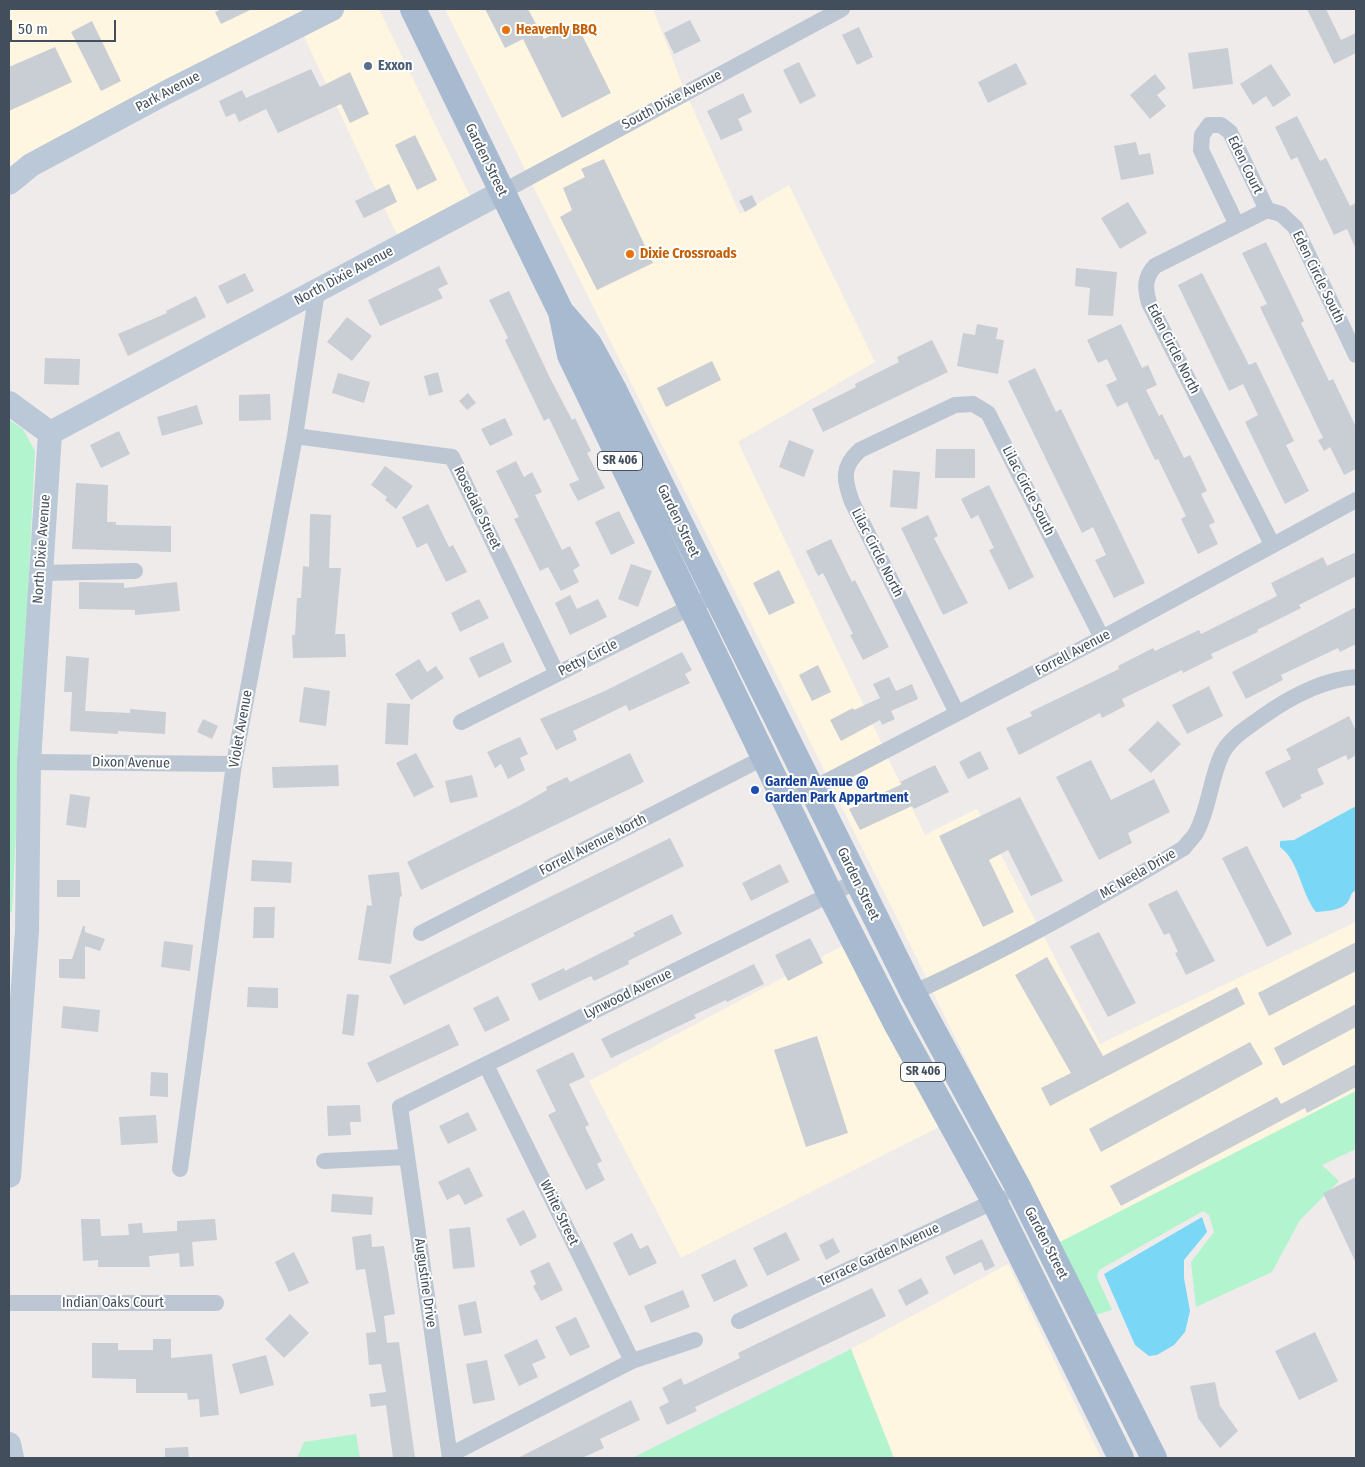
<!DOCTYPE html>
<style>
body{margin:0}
#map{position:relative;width:1365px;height:1467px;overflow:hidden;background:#efebeb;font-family:"Fira Sans Condensed",sans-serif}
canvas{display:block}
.frame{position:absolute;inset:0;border:10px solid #424e5b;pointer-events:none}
.scale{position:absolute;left:10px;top:20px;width:106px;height:22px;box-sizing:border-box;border:2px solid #424e5b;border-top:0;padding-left:6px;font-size:15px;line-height:18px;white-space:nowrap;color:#424e5b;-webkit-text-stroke:4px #fff;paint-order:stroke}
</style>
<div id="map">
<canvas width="1365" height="1467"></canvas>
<div class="frame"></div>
<div class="scale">50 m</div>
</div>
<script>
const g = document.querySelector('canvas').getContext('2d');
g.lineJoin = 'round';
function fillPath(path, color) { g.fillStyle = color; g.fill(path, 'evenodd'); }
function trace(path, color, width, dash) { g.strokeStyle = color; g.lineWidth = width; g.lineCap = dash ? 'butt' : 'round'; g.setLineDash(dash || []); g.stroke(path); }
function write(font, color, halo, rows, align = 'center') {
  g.font = font + ' "Fira Sans Condensed",sans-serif'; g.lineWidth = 4; g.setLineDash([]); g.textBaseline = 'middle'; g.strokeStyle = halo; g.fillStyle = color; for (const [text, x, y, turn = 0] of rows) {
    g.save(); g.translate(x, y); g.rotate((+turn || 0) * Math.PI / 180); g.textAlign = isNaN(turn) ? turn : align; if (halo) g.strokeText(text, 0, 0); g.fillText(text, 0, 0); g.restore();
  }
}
const commercial = new Path2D(`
 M9,9H315L9,174Z
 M348,9H379L472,200L399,239L302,32Z
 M445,9H653L683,86L526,171Z
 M689,100L740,214L789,185L875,362L738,442L882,744L826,774L532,184Z
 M888,758L925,835L977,809L1037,924L927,979L832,787Z
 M1356,922V1091L1056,1244L933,992L1044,937L1100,1044Z
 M846,944L941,1126L681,1258L589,1081Z
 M1008,1264L1101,1458H894L851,1349Z`);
const green = new Path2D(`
 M9,420L23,429L35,451L12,912L9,913Z
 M1356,1091V1149L1322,1165L1339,1181L1300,1220L1272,1272L1196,1307L1191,1262L1214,1232L1209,1215L1203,1211L1099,1270L1097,1277L1112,1310L1092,1316L1056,1244Z
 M851,1349L894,1458H632Z
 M356,1434L360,1458H297L304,1442Z`);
const water = new Path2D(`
 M1356,806V890C1350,893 1351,898 1347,903C1340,911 1326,911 1316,912C1300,892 1300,862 1280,847V841L1294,840Z
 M1202,1217L1207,1232L1184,1260V1278L1190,1311L1185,1332L1174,1345L1157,1355L1149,1356L1135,1345L1104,1274Z`);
const building = new Path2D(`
 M222,9H252L221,24L215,12Z
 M485,9H528L544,39L576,23L611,93L562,118L523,39L505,48Z
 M1307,9H1326L1341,40L1356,33V53L1334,64Z
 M690,20L701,41L674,54L664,33Z
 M92,21L121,81L101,91L71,32Z
 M859,27L873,57L857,65L842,35Z
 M55,47L72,82L9,111V67Z
 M1228,48L1233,84L1193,89L1188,53Z
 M799,62L816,96L800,104L783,70Z
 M1016,63L1027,84L988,103L978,82Z
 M1271,64L1291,95L1273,107L1266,96L1253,105L1240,84Z
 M311,69L320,87L350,72L369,114L350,123L341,104L278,133L266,109L239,122L235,113L226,117L219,101L242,90L246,98Z
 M1155,74L1166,88L1157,95L1166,106L1150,119L1130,95Z
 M743,93L752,112L738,119L743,130L721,140L707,111Z
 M1297,116L1320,161L1326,158L1350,206L1356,203V249L1347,229L1334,235L1297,157L1291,160L1275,127Z
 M415,135L437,180L417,190L395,145Z
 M1136,142L1139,155L1150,153L1154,174L1121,180L1114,146Z
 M604,159L653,263L597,290L560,217L572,210L563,188L585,177L581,169Z
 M389,184L397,202L364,218L355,201Z
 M752,195L757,205L745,212L739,201Z
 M1128,202L1147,233L1120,249L1101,218Z
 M1266,242L1304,321L1301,323L1329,381L1333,379L1356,427V469L1344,475L1330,447L1324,451L1318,440L1323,438L1260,307L1267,304L1242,253Z
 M439,266L448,284L438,289L443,298L380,326L368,300Z
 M1076,268L1117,272L1113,316L1088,315L1090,288L1075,286Z
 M245,273L254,291L227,304L218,286Z
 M1202,273L1249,365L1256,362L1294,441L1286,445L1309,491L1285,504L1245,422L1258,415L1243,384L1229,391L1178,285Z
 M509,291L549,376L572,420L575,418L591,451L587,453L605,488L578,501L569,484L579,480L549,418L544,421L505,340L508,338L489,300Z
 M196,296L206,317L128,356L118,334L167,313L166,311Z
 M347,317L372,336L352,361L327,342Z
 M977,324L998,328L996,339L1004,340L998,374L957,366L963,333L975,335Z
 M1121,324L1142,368L1148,365L1157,385L1146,390L1159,416L1162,414L1184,458L1190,455L1207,491L1201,494L1215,522L1209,525L1218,544L1198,554L1181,519L1186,516L1158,459L1155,460L1127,402L1117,407L1106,385L1117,380L1107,359L1098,363L1087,340Z
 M932,340L948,372L823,432L812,409L856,387L855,384L899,362L897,357Z
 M45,358L80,359L79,385L44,384Z
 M712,361L721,380L666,407L657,388Z
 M1035,368L1056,412L1061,409L1145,583L1114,598L1095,560L1106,555L1093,527L1082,533L1008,381Z
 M438,372L443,392L429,396L424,376Z
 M338,373L370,382L364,403L332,393Z
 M468,393L476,403L467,410L459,401Z
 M270,394L271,420L239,421V395Z
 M197,405L203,424L162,436L157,417Z
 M505,418L513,435L490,446L481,429Z
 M119,431L130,454L101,468L90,445Z
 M789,440L814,450L804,477L779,467Z
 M936,449H975V478H935Z
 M516,461L524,477L532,472L542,492L535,495L562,550L570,546L580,566L573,570L579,582L561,591L548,567L540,571L514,519L519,517L496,471Z
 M385,466L413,486L396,509L385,500L387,497L371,485Z
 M893,470L920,472L917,509L890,507Z
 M76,483L108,485L107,522H116V525L171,526V552L72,549Z
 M989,485L1034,577L1009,590L989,550L994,548L978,515L971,519L961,499Z
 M428,504L449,547L453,545L467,572L446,582L427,543L417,548L402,517Z
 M619,511L635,543L611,555L595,522Z
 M310,514L331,515L329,568H341L335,634H345L346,657L293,658L292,635H295L297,598H301L303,566L309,567Z
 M928,515L938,536L934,538L968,603L943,615L901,528Z
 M831,539L852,582L855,580L889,647L863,660L850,635L853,634L823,573L818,576L806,551Z
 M1356,552V576L1299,605L1301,608L1257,630L1258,632L1211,654L1213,658L1183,673L1182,670L1122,699L1125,706L1102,718L1100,713L1019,755L1006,728L1032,716L1030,712L1119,669L1118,666L1153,648L1155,651L1199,630L1201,634L1277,596L1271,583L1323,557L1327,566Z
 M631,564L652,571L638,607L618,599Z
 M779,570L795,603L769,615L753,583Z
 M79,582L124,583V588L177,582L180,611L135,615V610L79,609Z
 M570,595L577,609L598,599L607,617L570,635L555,603Z
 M479,599L489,618L460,632L451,613Z
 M1356,607V644L1340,652L1338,648L1281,675L1283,680L1246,699L1232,672Z
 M503,642L512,662L479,678L469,658Z
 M682,652L692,670L685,674L690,683L629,711L626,705L573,731L577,740L556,750L540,719L605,691Z
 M66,656L89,658L85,711L130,713V709L166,712L165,734L118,731V734L70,731L72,692H64Z
 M419,659L427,672L436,666L444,678L411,700L395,674Z
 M818,665L831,692L812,701L799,675Z
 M889,677L896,691L912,684L918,699L891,711L895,719L882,725L880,720L841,741L830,720L853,708L854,710L880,698L873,684Z
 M1209,686L1223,716L1187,734L1172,705Z
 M304,687L330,691L326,726L299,722Z
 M387,703L410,704L408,745L385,744Z
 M1349,716L1356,731V755L1348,760L1346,755L1317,769L1324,784L1300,795L1302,798L1283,808L1265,772L1291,759L1286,749Z
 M203,719L218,726L212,739L197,732Z
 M1158,721L1181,744L1151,773L1128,750Z
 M520,737L528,754L520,758L525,770L508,779L501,764L495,768L487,752Z
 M980,751L989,769L968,779L959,762Z
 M416,753L434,787L414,797L396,763Z
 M630,753L644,782L421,890L407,862L521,805L547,790L546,787L567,777L570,782Z
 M1091,760L1111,800L1154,779L1170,812L1128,833L1132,843L1099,860L1056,777Z
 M338,765L339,786L273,788L272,767Z
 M935,765L949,792L914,809L912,806L860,830L849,809L902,784L900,782Z
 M472,775L478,797L450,803L445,781Z
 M70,794L90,797L86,828L66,825Z
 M1020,797L1063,881L1031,896L1008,850L989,860L1014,912L983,927L939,836Z
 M670,838L684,866L404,1005L389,976Z
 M1247,846L1292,934L1267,947L1222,858Z
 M252,860L292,862L291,883L251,881Z
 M780,864L789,882L751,901L742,883Z
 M399,872L402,896L400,897L391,964L358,960L367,905L372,906L368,875Z
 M57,880H80V897H57Z
 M1177,890L1215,961L1186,975L1175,953L1178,952L1169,933L1164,935L1148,904Z
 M254,907H275L274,938H253Z
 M672,914L682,934L628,961L629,964L594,981L591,976L539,1001L531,984L564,968L565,971L635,936L633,933Z
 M83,926H85V932L105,939L100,951L85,946V979L59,978V959H72Z
 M1099,932L1136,1003L1108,1017L1070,946Z
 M810,938L823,963L788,981L775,955Z
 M164,941L193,945L190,971L161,967Z
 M1356,942V971L1269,1016L1258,993Z
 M1047,957L1103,1056L1237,987L1245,1004L1050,1106L1041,1088L1071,1073L1015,975Z
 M754,964L764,984L727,1002L726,1000L694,1015L696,1018L611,1058L601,1039Z
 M248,987L278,988V1008L247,1007Z
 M347,994L359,995L354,1036L342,1034Z
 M498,996L510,1020L485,1032L473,1008Z
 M1356,1004V1027L1283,1066L1274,1048Z
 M63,1006L100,1010L98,1032L61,1028Z
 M449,1024L459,1045L377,1083L367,1063Z
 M817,1036L848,1133L806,1147L774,1050Z
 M1250,1042L1263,1064L1101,1152L1089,1129Z
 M573,1052L585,1077L569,1084L589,1125L585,1127L602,1161L597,1164L605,1180L586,1190L548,1115L556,1111L536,1070Z
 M1356,1064V1087L1307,1113L1305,1108L1121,1206L1110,1186L1277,1097L1281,1104Z
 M151,1072L168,1073V1097L150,1096Z
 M360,1105L361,1122H350L351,1135L328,1136L327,1106Z
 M468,1112L477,1130L448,1144L439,1126Z
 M156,1115L158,1143L121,1145L119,1117Z
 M469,1167L483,1196L465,1205L459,1194L447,1200L438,1182Z
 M1356,1177V1263L1323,1193Z
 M332,1194L373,1197L372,1215L331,1212Z
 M524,1210L537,1237L520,1246L506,1219Z
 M81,1219H100L101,1236L129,1235L128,1224L142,1223L143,1233L177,1231V1221L215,1219L217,1240L192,1242L194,1266L180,1267L179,1253L149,1256L150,1267H98V1260L83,1261Z
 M470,1227L475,1267L453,1269L449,1229Z
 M786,1232L800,1260L767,1276L753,1248Z
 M632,1233L640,1249L648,1245L657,1263L629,1276L613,1243Z
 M371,1234L372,1247L384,1246L395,1314L384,1316L387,1343L399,1342L415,1458H393L386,1405L371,1407L369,1394L386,1392L381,1364L369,1365L366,1333L376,1332L365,1269L356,1270L352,1237Z
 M833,1238L840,1252L826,1260L819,1245Z
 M982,1239L995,1266L985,1271L981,1262L954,1275L945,1257Z
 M294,1252L309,1283L289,1292L275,1262Z
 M735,1259L748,1286L714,1302L701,1275Z
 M549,1262L563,1290L541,1301L533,1286L536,1284L530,1271Z
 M921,1278L929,1293L906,1306L898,1290Z
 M872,1288L886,1316L695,1407L697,1411L667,1425L659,1407L669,1402L662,1388L681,1378L684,1385L740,1358L738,1353Z
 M683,1290L690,1307L651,1323L644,1306Z
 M476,1301L482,1333L464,1336L458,1305Z
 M290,1314L309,1333L284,1358L265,1339Z
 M576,1317L590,1347L570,1356L555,1327Z
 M1315,1332L1338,1381L1299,1400L1275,1351Z
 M153,1339H171V1358L212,1354L219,1415L200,1417L199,1399L188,1400L187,1393H136V1379L92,1378V1343H118V1350H153Z
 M537,1339L546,1358L532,1364L538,1377L519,1386L504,1355Z
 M266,1355L274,1385L240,1394L232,1364Z
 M487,1360L495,1400L473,1404L466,1364Z
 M1215,1382L1220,1406L1238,1431L1220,1448L1198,1418L1190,1386Z
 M631,1400L640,1420L600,1439L604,1448L582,1458H518Z
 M188,1447L189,1458H165V1448Z`);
const street = new Path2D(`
 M502,192L842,9
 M1267,210L1155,266C1144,278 1145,288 1149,303L1272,544
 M1267,210L1281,214L1295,227L1356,355
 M1237,225L1201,150L1202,135L1209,125H1221L1230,132L1267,210
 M295,436L452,457L557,674
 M41,573L135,571
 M957,713L852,502C844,480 841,467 860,450L955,405L973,404L988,413L1102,638
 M461,722L715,595
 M29,762L234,764
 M787,802L1102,638L1356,500
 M421,933L765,757
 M913,993C1006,950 1095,901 1184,848C1187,843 1193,838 1196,833C1209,809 1210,781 1221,756C1229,738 1247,728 1262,717C1290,697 1321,680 1356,677
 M486,1065L632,1361
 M324,1161L407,1157
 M180,1169L234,764L295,436L317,291
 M9,1303H216
 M739,1321L1001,1198
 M450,1455L632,1361L695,1340
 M450,1458L400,1107L857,881`);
const secondary = new Path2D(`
 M9,183L31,165L169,91L332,9
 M9,403L50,433
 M50,433L502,192
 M9,1176L27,931L29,762L50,433
 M9,1444L12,1458`);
const primary = new Path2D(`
 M413,9L561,312L570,355L830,894L897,1025L994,1201L1121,1458
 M563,314L589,344L614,390L913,993L1019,1189L1154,1458`);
const markers = [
 [506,30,5,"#e8710a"],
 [368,66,5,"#5c6f8a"],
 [630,254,5,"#e8710a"],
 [755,790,5,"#1a4fb4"]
];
const shields = [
 [620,461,45],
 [923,1072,45]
];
const shieldNames = [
 ["SR 406",620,461],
 ["SR 406",923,1072]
];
const foodNames = [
 ["Heavenly BBQ",516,30],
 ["Dixie Crossroads",640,254]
];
const serviceNames = [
 ["Exxon",378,66]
];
const streetNames = [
 ["Park Avenue",168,92,-28],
 ["South Dixie Avenue",672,100,-28],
 ["Garden Street",486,160,64],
 ["Eden Court",1245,165,64],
 ["North Dixie Avenue",344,276,-28],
 ["Eden Circle South",1318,277,64],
 ["Eden Circle North",1173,349,63],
 ["Lilac Circle South",1028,491,63],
 ["Rosedale Street",477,508,64],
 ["Garden Street",678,521,64],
 ["North Dixie Avenue",42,549,-86],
 ["Lilac Circle North",877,553,63],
 ["Forrell Avenue",1073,653,-28],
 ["Petty Circle",588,658,-27],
 ["Violet Avenue",241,729,-80],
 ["Dixon Avenue",131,763,1],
 ["Forrell Avenue North",593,845,-27],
 ["Mc Neela Drive",1138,874,-30],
 ["Garden Street",858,884,64],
 ["Lynwood Avenue",628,994,-26],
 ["White Street",559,1213,64],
 ["Garden Street",1046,1243,63],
 ["Terrace Garden Avenue",879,1255,-25],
 ["Augustine Drive",425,1283,82],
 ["Indian Oaks Court",113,1303]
];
const transitNames = [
 ["Garden Avenue @",765,782],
 ["Garden Park Appartment",765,798]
];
fillPath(commercial, '#fef6e0');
fillPath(green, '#b2f4ce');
fillPath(water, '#7ad8f6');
fillPath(building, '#c9cdd4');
trace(street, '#bcc7d3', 16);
trace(secondary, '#bbc8d8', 24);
trace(primary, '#a7bacf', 26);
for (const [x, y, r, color] of markers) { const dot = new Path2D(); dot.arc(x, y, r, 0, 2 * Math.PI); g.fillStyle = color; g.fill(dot); trace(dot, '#fff', 2); }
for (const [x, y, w] of shields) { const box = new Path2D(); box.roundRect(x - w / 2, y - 9.5, w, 19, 4); g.fillStyle = '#fff'; g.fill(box); trace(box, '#424e5b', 1); }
write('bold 12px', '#424e5b', null, shieldNames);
write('bold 14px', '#c56008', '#fff', foodNames, 'left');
write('bold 14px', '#4e5e75', '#fff', serviceNames, 'left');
write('14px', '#424e5b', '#fff', streetNames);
write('bold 14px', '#164399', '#fff', transitNames, 'left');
</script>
